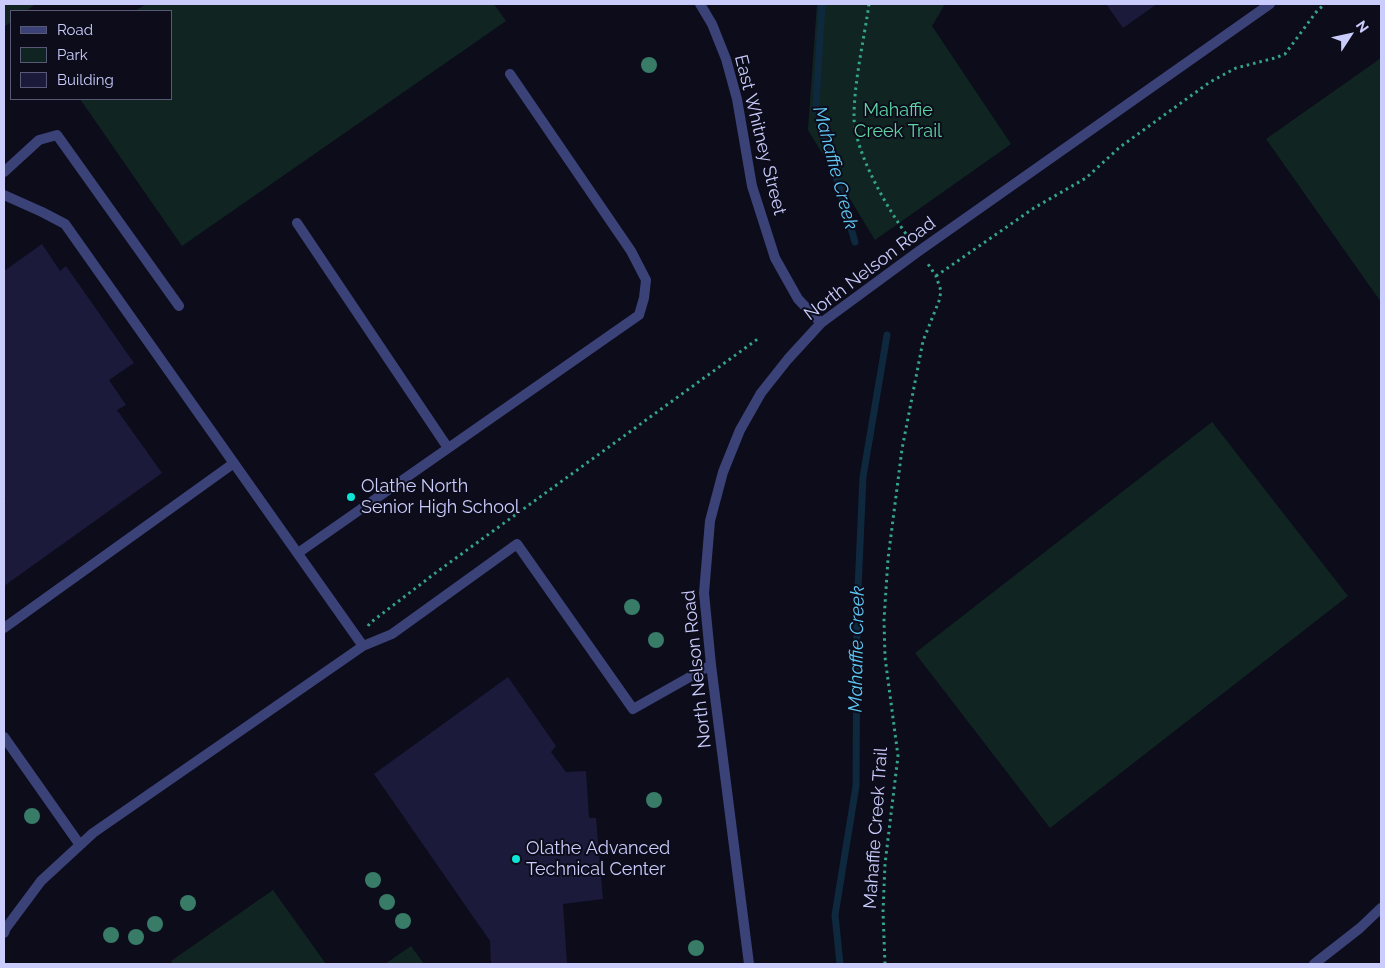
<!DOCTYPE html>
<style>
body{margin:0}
#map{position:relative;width:1385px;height:968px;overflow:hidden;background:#0c0c1b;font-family:Raleway,sans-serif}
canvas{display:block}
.frame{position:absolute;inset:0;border:5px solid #caccfc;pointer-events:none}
.legend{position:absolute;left:10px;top:10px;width:162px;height:90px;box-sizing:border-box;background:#0c0c1b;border:1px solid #585975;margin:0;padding:6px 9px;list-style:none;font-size:15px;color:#caccfc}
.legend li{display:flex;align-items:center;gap:10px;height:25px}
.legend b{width:25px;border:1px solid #585975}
.north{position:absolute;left:1325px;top:10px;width:50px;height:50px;-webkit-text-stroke:4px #0c0c1b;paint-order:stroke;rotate:55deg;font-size:14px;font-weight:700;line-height:20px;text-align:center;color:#caccfc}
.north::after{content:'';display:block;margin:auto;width:18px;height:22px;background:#caccfc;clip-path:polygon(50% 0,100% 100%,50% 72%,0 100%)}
</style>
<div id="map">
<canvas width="1385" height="968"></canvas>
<div class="frame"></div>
<ul class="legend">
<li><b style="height:6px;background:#3a4277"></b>Road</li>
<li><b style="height:14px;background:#102521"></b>Park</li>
<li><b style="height:14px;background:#1b1a3b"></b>Building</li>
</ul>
<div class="north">N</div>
</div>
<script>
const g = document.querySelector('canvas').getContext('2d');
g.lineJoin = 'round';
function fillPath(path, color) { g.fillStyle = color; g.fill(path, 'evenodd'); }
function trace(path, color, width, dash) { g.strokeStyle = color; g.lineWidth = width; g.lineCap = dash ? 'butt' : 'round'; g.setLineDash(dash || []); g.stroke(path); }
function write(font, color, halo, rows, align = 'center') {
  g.font = font + ' Raleway,sans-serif'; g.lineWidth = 4; g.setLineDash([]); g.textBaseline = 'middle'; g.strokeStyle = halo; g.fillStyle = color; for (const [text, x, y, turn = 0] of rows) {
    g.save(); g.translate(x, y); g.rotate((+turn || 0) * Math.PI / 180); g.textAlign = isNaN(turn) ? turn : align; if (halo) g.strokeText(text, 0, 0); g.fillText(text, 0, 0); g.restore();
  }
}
const green = new Path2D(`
 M4,4H36L26,11H11V22L4,27Z
 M146,4H494L506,21L182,246L80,99H171V11H135Z
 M817,4H945L932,26L1011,144L875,240L808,130Z
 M1381,58V302L1266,139Z
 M1212,422L1348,596L1050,828L915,653Z
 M273,890L326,964H173L171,961Z
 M411,946L424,964H385Z`);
const stream = new Path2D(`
 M822,4L816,107L855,242
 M840,964L835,915L856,786L857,611L863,477L887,335`);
const building = new Path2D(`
 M1106,4H1157L1123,28Z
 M42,244L60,271L66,266L134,363L109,380L126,405L117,410L162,473L4,586V501L6,499L4,496V271Z
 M508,677L556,746L551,752L566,772L586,771L589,818H596L603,899L563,904L567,964H491L490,941L374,774Z`);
const path = new Path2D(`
 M869,4C864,40 854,81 854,118C855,153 888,210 909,238
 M936,276L1034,208L1086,178L1120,147L1210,82L1236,68L1275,58L1285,54L1317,11L1325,4
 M368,626L370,623L438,571L759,338
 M885,964L883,912L885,864L898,756L885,657L884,620L888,559L902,449L923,341L939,301L941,291L936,276L928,264`);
const service = new Path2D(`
 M4,172L39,140L57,135L179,306
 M4,195L42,212L65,224L363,646
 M297,223L448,448
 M298,553L639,315L644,298L646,280L631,251L510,74
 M4,628L234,463
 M4,737L80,845
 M4,933L6,928L41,881L93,833L363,646L392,634L517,544L633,709L711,665`);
const minor = new Path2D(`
 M700,4L712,24L726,59L737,99L752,186L775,258L798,299L821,323
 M1314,964L1360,928L1381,908`);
const tertiary = new Path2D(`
 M749,964L711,665L704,593L710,521L723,472L740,430L761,393L788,359L821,323L919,251L1270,4`);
const trees = [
 [649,65],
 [632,607],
 [656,640],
 [654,800],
 [32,816],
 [373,880],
 [387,902],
 [188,903],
 [403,921],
 [155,924],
 [111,935],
 [136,937],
 [696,948]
];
const markers = [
 [351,497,5,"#0fe3d6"],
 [516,859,5,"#0fe3d6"]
];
const parkNames = [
 ["Mahaffie",898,111],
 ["Creek Trail",898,132]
];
const streetNames = [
 ["East Whitney Street",760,135,76],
 ["North Nelson Road",870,269,-37],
 ["North Nelson Road",697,669,-96],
 ["Mahaffie Creek Trail",876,828,-86]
];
const poiNames = [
 ["Olathe North",361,487],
 ["Senior High School",361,508],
 ["Olathe Advanced",526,849],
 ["Technical Center",526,870]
];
const waterNames = [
 ["Mahaffie Creek",835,168,75],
 ["Mahaffie Creek",857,649,-89]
];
fillPath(green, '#102521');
trace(stream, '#0e283d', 7);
fillPath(building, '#1b1a3b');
trace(path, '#34a58c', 3, [2.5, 4]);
trace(service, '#3a4277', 10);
trace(minor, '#3a4277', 10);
trace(tertiary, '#3a4277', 10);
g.fillStyle = '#387b66';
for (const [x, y] of trees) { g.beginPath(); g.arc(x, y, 8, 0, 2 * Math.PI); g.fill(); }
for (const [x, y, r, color] of markers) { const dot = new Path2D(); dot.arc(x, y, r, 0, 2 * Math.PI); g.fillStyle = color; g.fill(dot); trace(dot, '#0c0c1b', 2); }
write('18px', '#5cd5a3', '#0c0c1b', parkNames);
write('18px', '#caccfc', '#0c0c1b', streetNames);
write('18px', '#caccfc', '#0c0c1b', poiNames, 'left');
write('italic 19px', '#5fc8f5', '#0c0c1b', waterNames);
</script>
